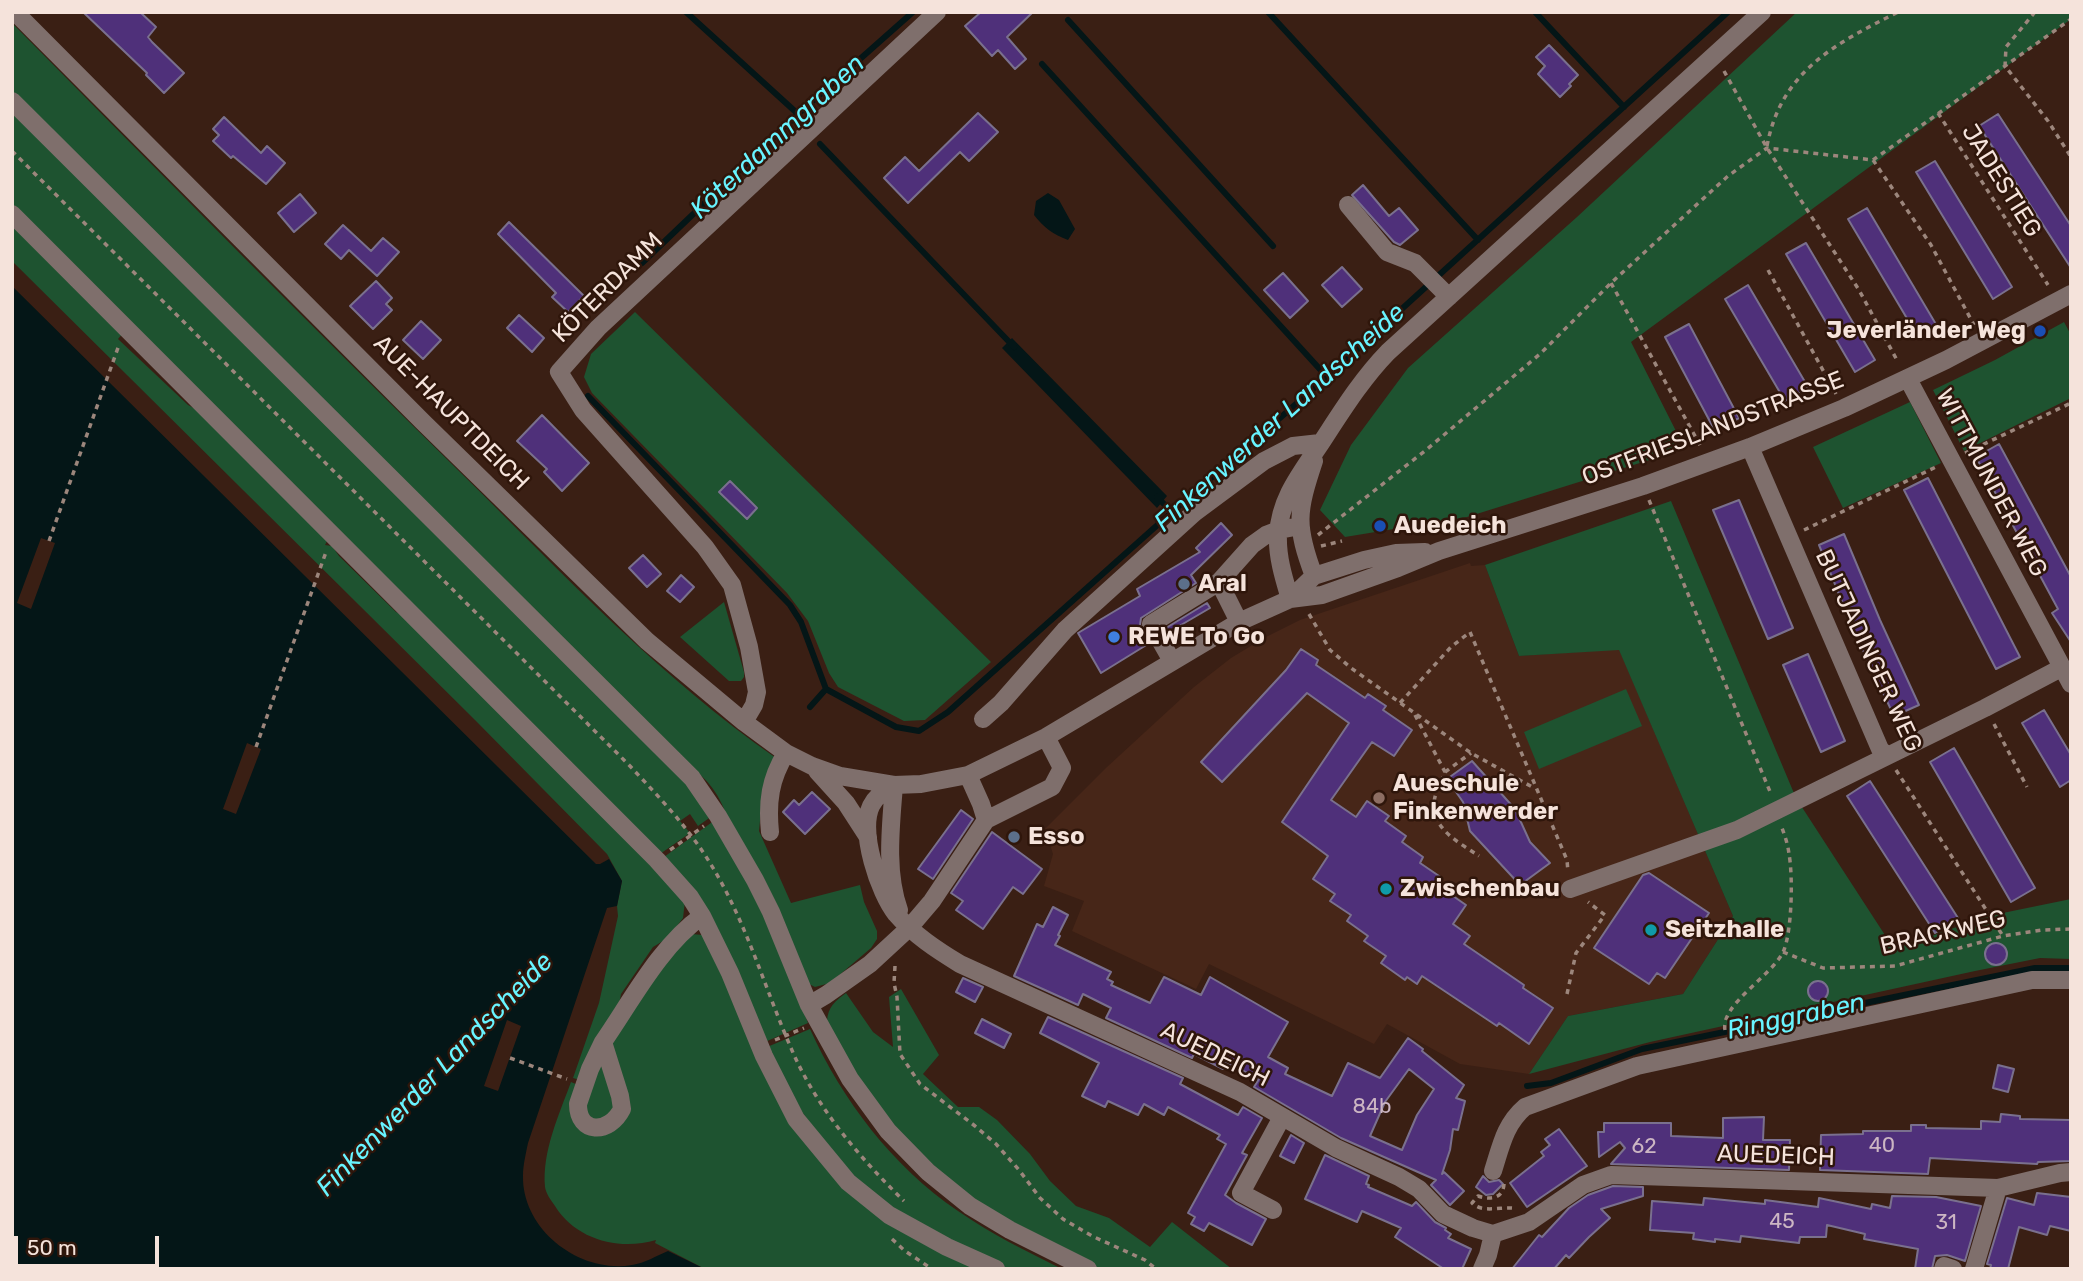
<!DOCTYPE html>
<meta charset="utf-8">
<style>
body{margin:0}
#map{position:relative;width:2083px;height:1281px;overflow:hidden;background:#3a1f14;font-family:Rubik,sans-serif}
canvas{display:block}
.frame{position:absolute;inset:0;border:14px solid #f5e3db;pointer-events:none}
.scale{position:absolute;left:14px;top:1236px;width:145px;height:32px;box-sizing:border-box;border:4px solid #f5e3db;border-top:0;padding-left:9px;font-size:21px;line-height:24px;white-space:nowrap;color:#f5e3db;-webkit-text-stroke:5px #2f160b;paint-order:stroke}
</style>
<div id="map">
<canvas width="2083" height="1281"></canvas>
<div class="frame"></div>
<div class="scale">50 m</div>
</div>
<script>
const g = document.querySelector('canvas').getContext('2d');
g.lineJoin = 'round';
function fillPath(path, color) { g.fillStyle = color; g.fill(path, 'evenodd'); }
function trace(path, color, width, dash) { g.strokeStyle = color; g.lineWidth = width; g.lineCap = dash ? 'butt' : 'round'; g.setLineDash(dash || []); g.stroke(path); }
function write(font, color, halo, rows, align = 'center') {
  g.font = font + ' Rubik,sans-serif'; g.lineWidth = 5; g.setLineDash([]); g.textBaseline = 'middle'; g.strokeStyle = halo; g.fillStyle = color; for (const [text, x, y, turn = 0] of rows) {
    g.save(); g.translate(x, y); g.rotate((+turn || 0) * Math.PI / 180); g.textAlign = isNaN(turn) ? turn : align; if (halo) g.strokeText(text, 0, 0); g.fillText(text, 0, 0); g.restore();
  }
}
const built = new Path2D(`
 M1470,563L1471,566L1485,565L1519,656L1619,649L1733,916L1683,994L1568,1016L1529,1074L1460,1064L1387,1024L1374,1044L1209,964L1196,989L1072,931L1084,901L1044,886L1053,854L1045,829L1107,767L1194,687L1231,658L1264,638L1300,620Z`);
const green = new Path2D(`
 M1797,12H2071V19L1631,342L1681,441L1659,457L1467,517L1345,537L1320,510L1351,445L1408,368L1577,217Z
 M12,23C162,175 312,327 464,476C564,575 661,678 776,758L761,811L759,831L791,903L860,885L864,902L877,931V939L871,948L830,983L815,987L807,983L728,824C725,802 709,779 690,767L12,95Z
 M12,107L660,751L712,816L698,826L690,814L680,821L690,833L660,854L12,208Z
 M12,220L123,333L118,339L188,405L207,415L328,539L325,545L332,546L339,556L396,612L416,622L685,901L683,918L668,938L653,947L621,994L618,1010L580,1080L573,1078L599,1003L618,916L617,906L622,881L607,854L475,720L12,261Z
 M635,312L991,662L925,720L904,721L838,687L829,673L808,621L787,593L592,393L584,377L591,354Z
 M2064,322L2071,335V398L1964,451L1933,390L1995,360Z
 M1910,402L1941,463L1843,508L1813,447Z
 M1671,501L1796,798L1894,949L1988,916L2071,899V959L2040,958L1975,971L1650,1042L1529,1074L1568,1016L1683,994L1733,916L1619,650L1519,656L1485,565Z
 M724,602L744,672V677L741,681H729L680,637Z
 M1626,689L1642,726L1539,769L1524,732Z
 M715,820L767,914L808,1023L765,1042L664,857Z
 M691,934L703,935L742,1010L844,1182L983,1269H705L655,1243L656,1240C620,1251 576,1240 555,1206C551,1200 546,1194 545,1187C542,1151 559,1115 571,1082L578,1085L573,1113L617,1126L610,1044L676,944Z
 M901,989L939,1055L923,1074L958,1107H979L997,1120L1030,1154L1050,1181L1076,1206L1109,1218L1150,1247L1172,1222L1232,1269H1096L972,1203L875,1108L827,1021C828,1007 835,1001 846,993L873,1032L893,1047L889,997Z
 M810,1029C842,1100 893,1167 958,1211C991,1234 1026,1251 1062,1269H1008L989,1261L871,1197L814,1130L793,1097L767,1047Z
 M602,1055L616,1109L599,1123L585,1114L587,1092Z`);
const water = new Path2D(`
 M1048,193L1059,200L1075,229L1068,240C1053,234 1044,228 1034,215L1036,201Z
 M12,286L596,864H600L609,859L622,881L617,906L607,908L528,1143C526,1153 523,1165 523,1176C522,1230 580,1274 632,1265C645,1263 656,1256 668,1251L705,1269H12Z
 M1012,338L1167,496L1157,508L1002,348Z`);
const pier = new Path2D(`
 M41,538L55,543L31,609L17,603Z
 M247,743L261,749L236,814L223,809Z
 M507,1020L521,1026L498,1091L484,1086Z`);
const stream = new Path2D(`
 M686,12L798,114
 M1268,12L1478,240
 M1535,12L1624,107
 M1068,20L1273,246
 M1042,64L1327,377
 M820,144L1014,347
 M642,263L798,114L913,12
 M588,396L790,605L801,622L826,689
 M1157,497L1172,512
 M810,707L826,689L896,727L919,731L948,712L1172,512L1327,377L1728,12
 M1527,1086L1551,1083L1642,1049L2035,968H2071`);
const building = new Path2D(`
 M83,12H140L156,27L148,37L152,42L184,73L164,93L146,75L147,73Z
 M981,12H1033L1007,37L1026,59L1015,69L998,50L992,56L965,26Z
 M1549,45L1578,75L1569,84L1571,86L1560,97L1538,74L1545,66L1536,57Z
 M978,113L998,132L969,161L960,152L908,203L884,178L905,157L919,171Z
 M1998,114L2071,226V268L1979,126Z
 M224,117L261,153L267,146L285,163L266,184L233,156L231,158L213,141L219,135L213,129Z
 M1935,161L2012,287L1993,299L1916,172Z
 M1363,185L1389,216L1399,208L1418,230L1400,245L1394,242L1352,195Z
 M300,194L316,213L294,232L278,213Z
 M1867,208L1937,326L1918,337L1848,219Z
 M509,222L584,296L568,312L552,297L556,293L498,234Z
 M343,225L371,251L383,238L399,252L377,276L349,250L341,259L325,244Z
 M1806,243L1875,360L1855,372L1786,254Z
 M1342,267L1362,289L1342,307L1322,285Z
 M1283,273L1308,301L1290,318L1264,290Z
 M376,281L392,298L386,304L392,310L373,329L350,306Z
 M1748,285L1808,387L1785,401L1725,299Z
 M519,315L544,338L532,352L507,328Z
 M421,321L441,340L423,359L403,340Z
 M1689,324L1739,418L1715,431L1665,337Z
 M542,415L589,463L562,491L544,472L547,469L517,441Z
 M1999,444L2071,577V642L2052,613L2058,609L1976,457Z
 M1928,478L2020,657L1996,669L1904,490Z
 M730,481L757,508L747,519L719,492Z
 M1739,500L1793,628L1768,639L1713,510Z
 M1221,523L1232,535L1191,575L1196,583L1141,618L1140,625L1148,644L1101,673L1078,633L1140,596L1137,589L1200,552L1196,548Z
 M1844,534L1880,620L1919,705L1894,716L1854,631L1819,545Z
 M643,555L661,574L647,587L629,568Z
 M681,575L694,587L680,602L667,591Z
 M1207,603L1210,608L1169,632L1166,628Z
 M1301,649L1318,660L1316,665L1365,698L1368,694L1386,706L1383,710L1412,730L1394,756L1372,742L1331,800L1356,817L1367,801L1389,816L1385,821L1406,836L1402,842L1423,857L1420,863L1442,878L1437,885L1466,905L1453,924L1470,936L1464,944L1524,985L1523,988L1553,1008L1529,1044L1499,1023L1497,1026L1422,976L1417,984L1407,977L1405,980L1381,963L1386,956L1364,941L1368,936L1347,921L1351,915L1330,901L1335,894L1313,879L1328,856L1282,822L1349,723L1307,693L1222,782L1201,762L1286,670Z
 M1808,654L1845,741L1821,752L1783,665Z
 M2044,710L2071,755V780L2060,787L2022,723Z
 M1954,748L2035,888L2011,902L1930,762Z
 M1472,761L1515,809L1530,842L1550,863L1520,885L1470,831L1463,802L1447,779Z
 M1870,781L1958,918L1935,933L1847,796Z
 M812,792L830,809L805,834L783,812L794,800L799,805Z
 M961,810L973,819L933,879L918,869Z
 M992,832L1042,869L1023,894L1013,887L983,929L956,910L963,901L951,893Z
 M1649,873L1709,913L1665,978L1657,973L1649,984L1594,948L1643,875Z
 M1053,907L1068,915L1058,935L1060,936L1055,945L1111,972L1107,979L1113,982L1111,985L1150,1003L1164,977L1201,995L1210,977L1288,1022L1268,1057L1288,1068L1285,1074L1332,1096L1348,1063L1380,1078L1408,1038L1423,1049L1422,1051L1464,1085L1456,1098L1465,1101L1458,1130L1453,1129L1450,1150L1442,1174L1444,1172L1464,1191L1450,1205L1431,1185L1436,1180L1341,1138L1254,1087L1259,1079L1226,1062L1223,1069L1194,1054L1192,1058L1106,1018L1111,1008L1083,994L1078,1005L1014,976L1037,924L1043,927ZM1409,1069L1434,1089L1417,1115L1402,1150L1370,1136L1385,1102Z
 M1985 954a11 11 0 1 1 22 0a11 11 0 1 1-22 0Z
 M963,978L983,987L975,1002L956,992Z
 M1808 991a10 10 0 1 1 20 0a10 10 0 1 1-20 0Z
 M1048,1017L1183,1078L1180,1084L1238,1115L1243,1107L1262,1118L1242,1153L1247,1155L1225,1195L1236,1203L1266,1219L1252,1245L1209,1223L1204,1231L1191,1224L1195,1217L1188,1213L1226,1144L1217,1139L1220,1135L1168,1107L1164,1115L1144,1104L1138,1115L1108,1101L1105,1107L1082,1096L1099,1063L1040,1033Z
 M982,1019L1011,1034L1004,1048L975,1033Z
 M1998,1065L2014,1069L2008,1092L1993,1088Z
 M2001,1114L2020,1116V1119L2071,1120V1161L2038,1162L2037,1164L1930,1158L1928,1174L1820,1170L1821,1135L1863,1134V1131H1911V1125H1926V1128L1981,1129V1121L2000,1122Z
 M1764,1117L1763,1140H1790L1789,1170L1611,1164L1625,1148L1620,1142L1599,1157L1598,1132H1604V1123H1671V1136L1723,1138V1118Z
 M1559,1129L1587,1166L1527,1207L1510,1183L1544,1156L1541,1152L1550,1145L1545,1139Z
 M1291,1135L1304,1143L1294,1163L1280,1156Z
 M1325,1155L1369,1176L1366,1184L1369,1185L1368,1187L1412,1206L1416,1202L1435,1222L1446,1228L1445,1230L1451,1234L1448,1238L1471,1249L1462,1269H1444L1395,1237L1401,1228L1362,1211L1357,1222L1305,1199Z
 M1483,1176L1489,1182L1499,1180L1503,1184L1493,1194L1486,1195L1476,1187Z
 M1613,1186L1643,1187V1196L1601,1209L1610,1218L1589,1237L1569,1258L1566,1255L1554,1269H1512L1539,1235L1542,1237L1569,1208L1588,1195Z
 M2037,1193L2071,1197V1231L2050,1226L2047,1235L2019,1227L2008,1269H1990L1991,1265L1987,1264L2007,1198L2034,1205Z
 M1892,1196L1936,1197L1981,1206L1965,1261L1947,1255L1935,1256L1932,1269H1915L1918,1249L1864,1239L1865,1234L1827,1225L1826,1237H1800L1799,1243L1741,1236L1740,1242L1715,1239V1242L1693,1239L1694,1233L1650,1230L1652,1201L1703,1205L1704,1198L1765,1204V1200L1818,1207L1819,1198L1871,1209L1872,1204L1890,1208Z`);
const path = new Path2D(`
 M2035,12L2006,47L2005,66L2048,121L2071,157
 M1724,71L1767,148L1859,290L1898,362
 M1938,113L2048,285
 M1767,146C1781,71 1835,44 1898,12
 M12,151L629,765C658,796 688,827 710,863C746,921 764,986 791,1048C816,1107 858,1156 904,1201
 M1873,160L1931,245L1974,325
 M1768,270L1836,394
 M1611,283L1701,447
 M1965,453L2071,403
 M1649,500L1771,794
 M1804,530L1936,467
 M1318,535L1426,450L1540,354L1611,283L1728,176L1767,148L1873,160L2071,19
 M49,541L119,345
 M1321,546L1342,541
 M1309,614L1330,650L1351,668L1471,753L1534,788
 M1400,703L1451,647L1470,632L1567,860L1568,872
 M1415,715L1445,772C1441,782 1434,794 1434,804C1433,830 1460,843 1479,856
 M1994,724L2027,787
 M256,747L326,552
 M1896,770L2003,936
 M1445,772L1471,753
 M670,850L704,826
 M1783,952L1823,968L1895,966L2003,936L2042,930L2071,929
 M895,966L894,983L897,997L900,1054L920,1084L975,1126L996,1144L1019,1170L1040,1198L1063,1219L1092,1236L1145,1260L1156,1269
 M1567,994L1576,953L1605,915L1588,902
 M1725,1030C1720,1004 1774,975 1784,950C1792,929 1793,876 1789,854C1788,845 1785,836 1782,828
 M775,1040L804,1028
 M510,1058L567,1079
 M1504,1184C1503,1199 1490,1200 1478,1196L1472,1203C1482,1213 1498,1207 1512,1208
 M892,1239L905,1251L932,1269`);
const minor = new Path2D(`
 M15,12L423,422L647,641L744,722L786,753L812,766L840,776L894,785L921,784L968,775L1046,737L1239,622L1290,599L1322,595L1398,568L1439,551L1643,486L1750,447L1844,408L1946,360L2071,294
 M12,101L692,778L718,816L755,880L771,912L809,1005L850,1079L888,1131L928,1172L970,1206L1010,1230L1088,1269
 M1348,205L1387,252L1415,263L1449,297
 M12,214L657,860L690,897L702,916L730,973L764,1056L796,1119L848,1182L889,1215L947,1247L996,1269
 M1908,379L2071,684
 M1750,447L1880,749L1886,755
 M1314,461C1297,512 1295,526 1314,576
 M1219,582L1239,622
 M1290,599C1284,579 1277,557 1278,535C1280,498 1301,473 1321,443C1342,411 1361,380 1388,352L1762,12
 M1290,599L1314,576L1364,560L1396,553L1425,552
 M1172,661L1151,624L1219,582L1252,545L1266,535L1279,530L1300,526
 M983,719L1001,703L1065,630L1194,513L1264,461L1293,446L1320,443
 M744,722L754,705L757,692L749,647L732,585L705,547L583,410L559,372L598,328L937,12
 M817,771L846,803L868,837
 M968,775L981,804L986,820
 M894,785C884,790 876,796 871,806C859,832 879,893 896,914C914,935 937,950 960,964L1240,1092L1336,1148L1399,1177L1419,1189L1443,1214L1473,1228L1493,1234L1529,1222L1583,1185L1611,1175L1998,1188L2060,1173L2071,1172
 M894,785C891,825 885,871 899,910
 M770,832C767,802 770,779 786,753
 M1570,889L1737,830L1985,708L2061,668
 M809,1005L826,995L870,964L909,928L932,901L986,820L1052,787L1062,768L1046,737
 M603,1042L620,1096L622,1109C609,1135 578,1134 578,1104L590,1069L603,1042C632,1000 660,946 702,916
 M1493,1171C1501,1146 1505,1124 1525,1107L1637,1066L2032,980H2071
 M1273,1210L1241,1193L1282,1117
 M1482,1269L1488,1255L1493,1234
 M1943,1269L1944,1266L1953,1269
 M1974,1269L1998,1188`);
const markers = [
 [2040,331,7,"#1a4fb4"],
 [1380,526,7,"#1a4fb4"],
 [1184,584,7,"#5c6f8a"],
 [1114,637,7,"#3f7fe0"],
 [1379,798,7,"#8d6e63"],
 [1014,837,7,"#5c6f8a"],
 [1386,889,7,"#0f9aa8"],
 [1651,930,7,"#0f9aa8"]
];
const numberNames = [
 ["84b",1372,1107],
 ["40",1882,1146],
 ["62",1644,1147],
 ["45",1782,1222],
 ["31",1946,1223]
];
const streetNames = [
 ["JADESTIEG",2001,181,58],
 ["KÖTERDAMM",608,288,-45],
 ["AUE-HAUPTDEICH",451,413,45],
 ["OSTFRIESLANDSTRASSE",1713,429,-21],
 ["WITTMUNDER WEG",1991,483,62],
 ["BUTJADINGER WEG",1868,651,65],
 ["BRACKWEG",1943,933,-13],
 ["AUEDEICH",1215,1055,26],
 ["AUEDEICH",1776,1156,2]
];
const poiNames = [
 ["Jeverländer Weg",2026,331,"right"],
 ["Auedeich",1394,526],
 ["Aral",1198,584],
 ["REWE To Go",1128,637],
 ["Aueschule",1393,784],
 ["Finkenwerder",1393,812],
 ["Esso",1028,837],
 ["Zwischenbau",1400,889],
 ["Seitzhalle",1665,930]
];
const waterNames = [
 ["Köterdammgraben",778,137,-43],
 ["Finkenwerder Landscheide",1280,418,-42],
 ["Ringgraben",1796,1017,-12],
 ["Finkenwerder Landscheide",435,1075,-46]
];
fillPath(built, '#472618');
fillPath(green, '#1e5330');
fillPath(water, '#041617');
fillPath(pier, '#3a1f14');
trace(stream, '#041617', 6);
fillPath(building, '#4f307a');
trace(building, '#7a708e', 2);
trace(path, '#9c867c', 3.5, [5, 5]);
trace(minor, '#7f6f6c', 18);
for (const [x, y, r, color] of markers) { const dot = new Path2D(); dot.arc(x, y, r, 0, 2 * Math.PI); g.fillStyle = color; g.fill(dot); trace(dot, '#2f160b', 2.5); }
write('21px', '#ccb6c3', null, numberNames);
write('24px', '#f5e3db', '#2f160b', streetNames);
write('bold 24px', '#f5e3db', '#2f160b', poiNames, 'left');
write('italic 26px', '#68f4ff', '#2f160b', waterNames);
</script>
